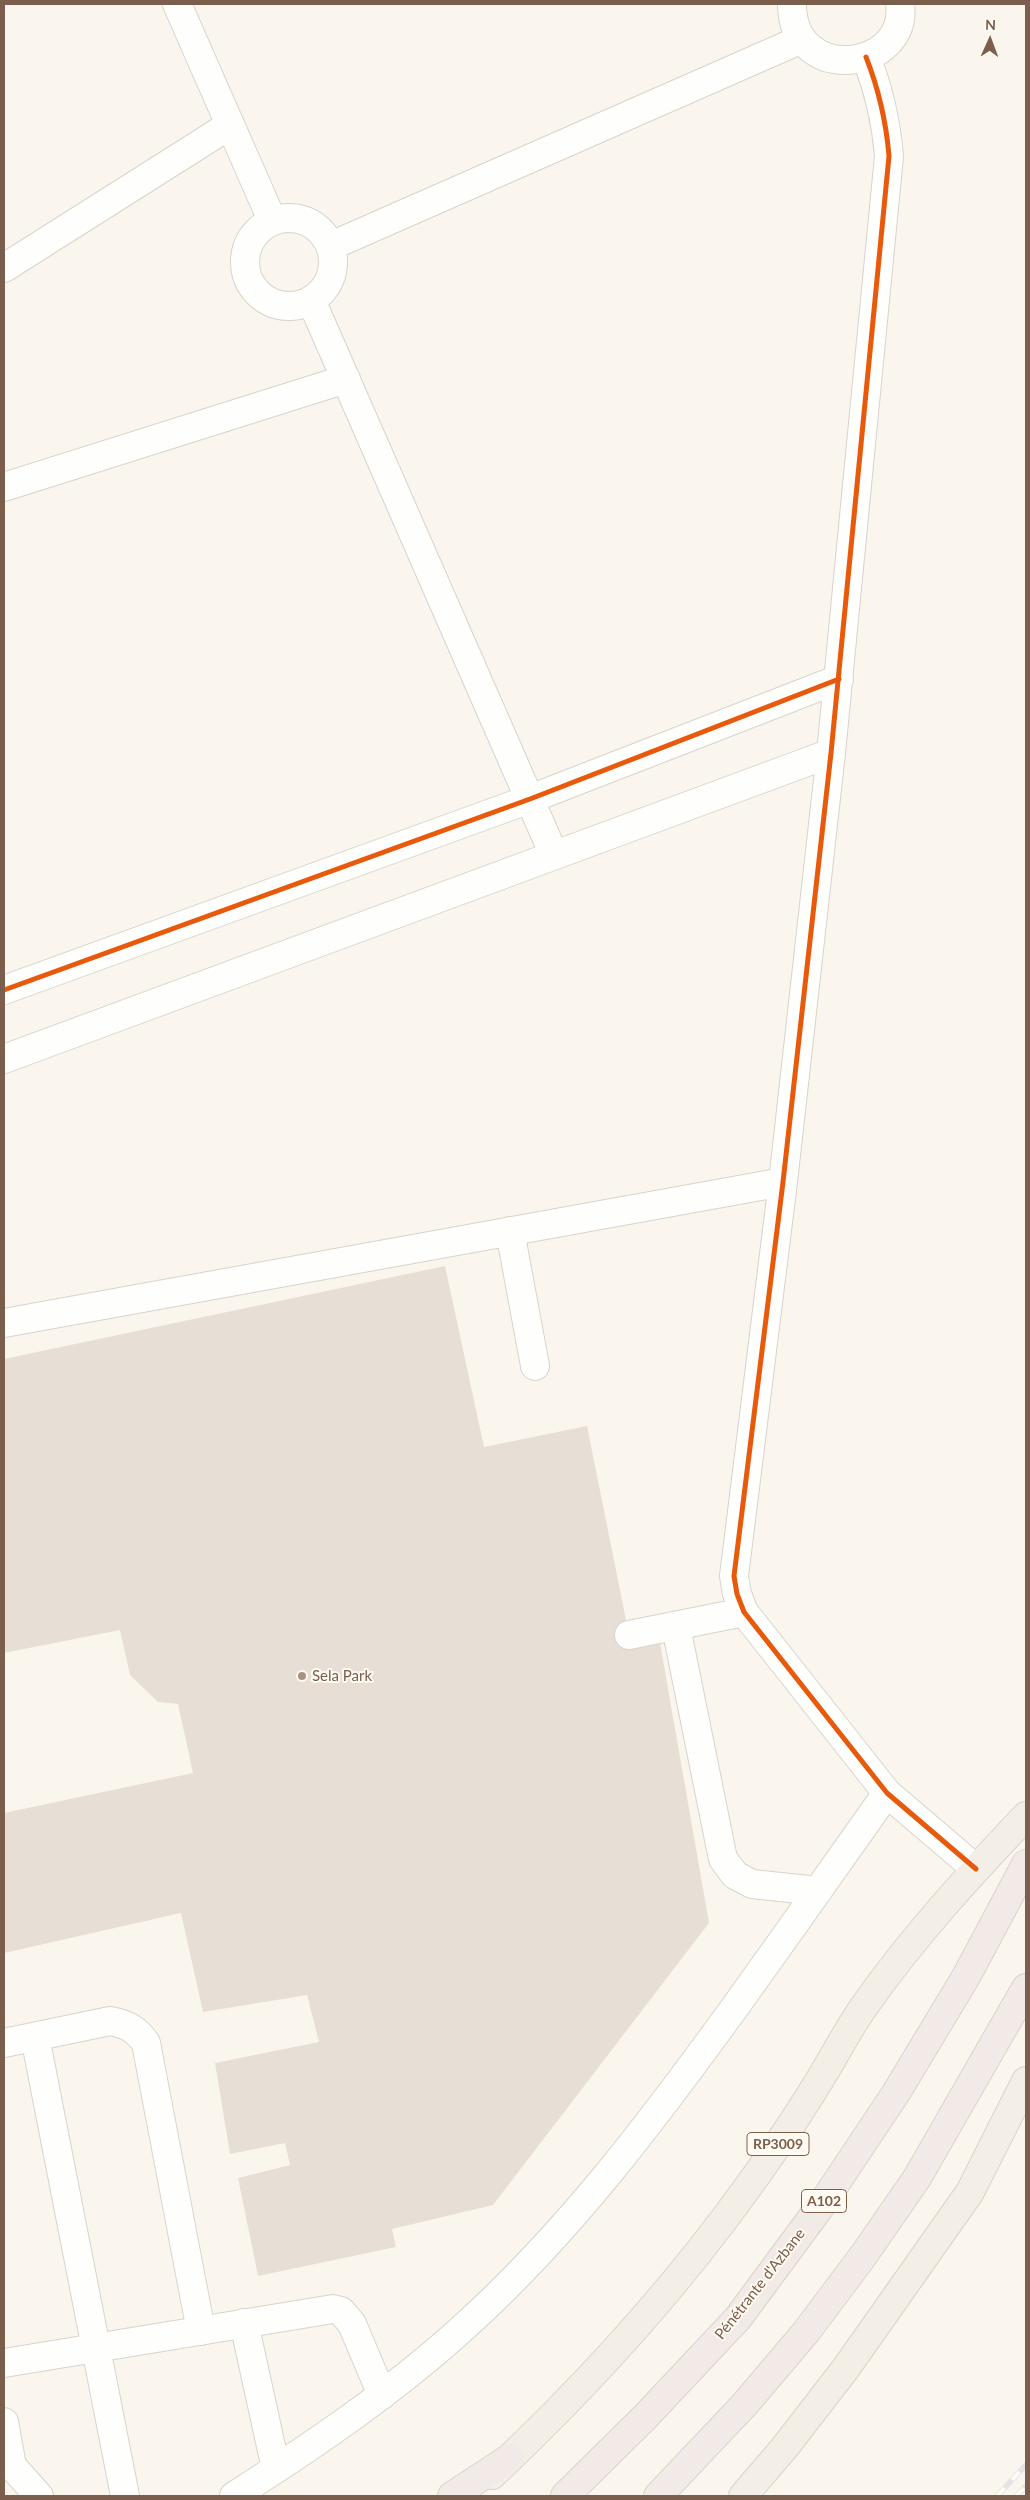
<!DOCTYPE html>
<meta charset="utf-8">
<style>
body{margin:0}
#map{position:relative;width:1030px;height:2500px;overflow:hidden;background:#faf6ee;font-family:Lato,sans-serif}
canvas{display:block}
.frame{position:absolute;inset:0;border:5px solid #7b5e4b;pointer-events:none}
.north{position:absolute;left:965px;top:15px;width:50px;height:50px;-webkit-text-stroke:4px #fffaf2;paint-order:stroke;rotate:2deg;font-size:14px;font-weight:700;line-height:20px;text-align:center;color:#7b5e4b}
.north::after{content:'';display:block;margin:auto;width:18px;height:22px;background:#7b5e4b;clip-path:polygon(50% 0,100% 100%,50% 72%,0 100%)}
</style>
<div id="map">
<canvas width="1030" height="2500"></canvas>
<div class="frame"></div>
<div class="north">N</div>
</div>
<script>
const g = document.querySelector('canvas').getContext('2d');
g.lineJoin = 'round';
function fillPath(path, color) { g.fillStyle = color; g.fill(path, 'evenodd'); }
function trace(path, color, width, dash) { g.strokeStyle = color; g.lineWidth = width; g.lineCap = dash ? 'butt' : 'round'; g.setLineDash(dash || []); g.stroke(path); }
function write(font, color, halo, rows, align = 'center') {
  g.font = font + ' Lato,sans-serif'; g.lineWidth = 4; g.setLineDash([]); g.textBaseline = 'middle'; g.strokeStyle = halo; g.fillStyle = color; for (const [text, x, y, turn = 0] of rows) {
    g.save(); g.translate(x, y); g.rotate((+turn || 0) * Math.PI / 180); g.textAlign = isNaN(turn) ? turn : align; if (halo) g.strokeText(text, 0, 0); g.fillText(text, 0, 0); g.restore();
  }
}
const building = new Path2D(`
 M445,1266L484,1447L587,1426L629,1635L660,1643L709,1923L493,2205L392,2229L396,2247L258,2276L238,2178L290,2165L285,2143L230,2154L215,2063L319,2042L307,1995L203,2012L181,1913L4,1953V1813L193,1773L178,1704L158,1702L130,1675L120,1630L4,1653V1359Z`);
const minor = new Path2D(`
 M177,4L272,220
 M792,4C792,86 909,71 900,4
 M866,57C879,90 886,120 889,156L831,753L783,1182L734,1576L737,1594L744,1612L887,1793L976,1869
 M245 262a44 44 0 1 1 88 0a44 44 0 1 1-88 0Z
 M331,246L802,39
 M4,268L230,125
 M311,300L554,855
 M4,487L346,379
 M4,990L530,799L839,679
 M4,1059L831,753
 M510,1231L535,1366
 M4,1323L783,1182
 M676,1627L723,1859L735,1875L752,1884L818,1891
 M629,1635L744,1612
 M35,2037L125,2496
 M4,2043L110,2021C127,2024 136,2029 146,2043L201,2331
 M244,2323L276,2469
 M4,2363L333,2309L341,2311L352,2324L382,2395
 M4,2422L12,2466
 M4,2457L39,2496
 M234,2496C314,2445 395,2390 465,2326C569,2232 653,2120 735,2007C786,1936 837,1864 887,1793`);
const major = new Path2D(`
 M492,2475C575,2397 653,2313 722,2222C756,2177 789,2130 819,2081C834,2057 847,2031 863,2008C911,1939 968,1877 1026,1816
 M743,2496L785,2447L846,2368L970,2192L1026,2081`);
const highway = new Path2D(`
 M452,2496L510,2458
 M565,2496L646,2416L738,2318L820,2207L896,2093L967,1975L1026,1864
 M658,2496L745,2404L806,2332L863,2256L917,2178L1026,1988`);
const rail = new Path2D(`
 M997,2496L1026,2465
 M1016,2496L1026,2486`);
const cycleway = new Path2D(`
 M866,57C879,90 886,120 889,156L831,753L783,1182L734,1576L737,1594L744,1612L887,1793L976,1869
 M4,990L530,799L839,679`);
const markers = [
 [302,1676,5,"#a79384"]
];
const shields = [
 [778,2144,62],
 [824,2201,45]
];
const shieldNames = [
 ["RP3009",778,2144],
 ["A102",824,2201]
];
const poiNames = [
 ["Sela Park",312,1676]
];
const streetNames = [
 ["Pénétrante d'Azbane",760,2284,-52]
];
fillPath(building, '#e7dfd5');
trace(minor, '#d9d3cc', 30);
trace(major, '#dbd2ca', 30);
trace(highway, '#dbd2ca', 30);
trace(minor, '#fefefc', 28);
trace(major, '#f4efe6', 28);
trace(highway, '#f2eae6', 28);
trace(rail, '#e6e3e6', 5.5);
trace(rail, '#fffaf2', 4, [11]);
trace(cycleway, '#e8590c', 5);
for (const [x, y, r, color] of markers) { const dot = new Path2D(); dot.arc(x, y, r, 0, 2 * Math.PI); g.fillStyle = color; g.fill(dot); trace(dot, '#fffaf2', 2); }
for (const [x, y, w] of shields) { const box = new Path2D(); box.roundRect(x - w / 2, y - 11.5, w, 23, 4); g.fillStyle = '#fffaf2'; g.fill(box); trace(box, '#7b5e4b', 1); }
write('bold 14px', '#7b5e4b', null, shieldNames);
write('15px', '#7b5e4b', '#fffaf2', poiNames, 'left');
write('15px', '#7b5e4b', '#fffaf2', streetNames);
</script>
